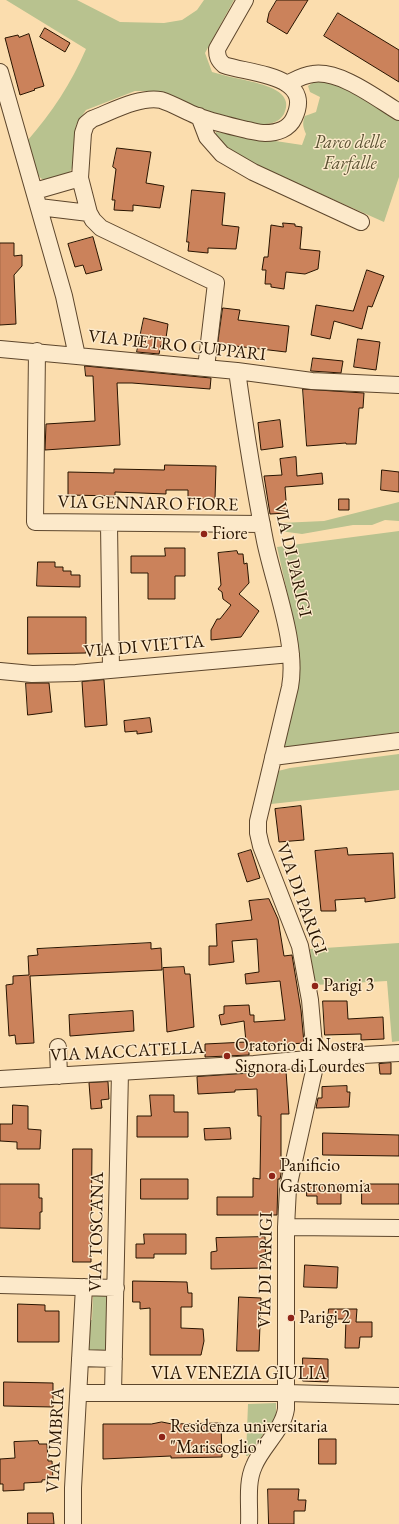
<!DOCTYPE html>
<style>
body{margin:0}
canvas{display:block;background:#fbddae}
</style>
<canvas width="399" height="1524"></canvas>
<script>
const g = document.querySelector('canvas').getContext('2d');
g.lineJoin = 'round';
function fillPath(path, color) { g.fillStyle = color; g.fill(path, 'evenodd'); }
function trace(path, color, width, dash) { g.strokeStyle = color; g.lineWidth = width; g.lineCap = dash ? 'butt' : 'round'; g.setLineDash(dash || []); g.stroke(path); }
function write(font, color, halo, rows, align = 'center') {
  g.font = font + ' "EB Garamond",serif'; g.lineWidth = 3; g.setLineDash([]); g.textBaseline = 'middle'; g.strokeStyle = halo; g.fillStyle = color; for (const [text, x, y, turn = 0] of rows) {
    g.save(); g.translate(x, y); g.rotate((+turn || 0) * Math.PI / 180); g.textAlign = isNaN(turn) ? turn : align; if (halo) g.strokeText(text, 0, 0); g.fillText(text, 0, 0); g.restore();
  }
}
const green = new Path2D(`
 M6,0H77L120,22L164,23L182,20L197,10L204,0H234L205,53L212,72C223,75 234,78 245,80C260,84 296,90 284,114C279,122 272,124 263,124C227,126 192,106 159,93L148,91H135L86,110L76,125L72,168C69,175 65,176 57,178C52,180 47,182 42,179C34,174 30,149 28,140C52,112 71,84 86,49Z
 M331,80L399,118V177L384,222L267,170L231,152L216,137V132L302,145L306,134C303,127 302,123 305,116L316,112L320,97L310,92L308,86L315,81Z
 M399,502V521L385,520L372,525H353L302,534L280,531V523L324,521Z
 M399,531V732L286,747L284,744L298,676V640L277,547Z
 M399,754V790L271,804L278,771L290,768Z
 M399,943V1041L392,1042L387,981L315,985L310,949Z
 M93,1295H110L108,1354L87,1353L88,1320H92Z
 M276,1403V1416L248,1456H246L248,1404Z`);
const building = new Path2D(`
 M277,0H308L287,34L267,22L269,13Z
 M338,13L399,50V82L324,36Z
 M45,28L70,43L65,52L40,37Z
 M29,34L44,86L34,89L35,90L20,95L5,38L18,35L19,37Z
 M117,148L151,152L146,183L164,186L160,208L133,205V211L114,210L115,200H112L116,169L113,167Z
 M192,190L225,193L222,225L239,227L236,249L208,248V253L188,251L189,242H187Z
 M283,223L295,224V226L302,227L300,249L320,251L318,269L305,274L286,272L284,289L271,287V284H265L266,270H262L264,257H268L271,225L283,227Z
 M93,237L102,270L86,274L83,265L75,267L68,244Z
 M0,243H14V256L22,255V266L14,275L16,324L0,325Z
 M367,270L384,276L372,307L368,306L362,329L334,321L330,339L311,335L316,305L353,311Z
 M223,308L240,310L238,320L289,326L286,352L218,344Z
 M144,318L168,324L165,345H161L159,354L137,352Z
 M358,339L380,342L376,370L354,367Z
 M313,358L343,361L341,373L311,371Z
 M85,366L211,378L210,389L132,383H117L120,445L45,450L46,424L95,421L93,376H86Z
 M303,389L364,393L363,408H359L356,444H346V443L307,446Z
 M280,420L283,447L261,450L258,423Z
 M296,457L297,476L322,473L323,484L285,487L287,513L270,514L264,476L282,475L280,459Z
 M165,465L216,466L215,499L188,498V490H166V494L115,492V496L68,495V472L114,473V469L164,470Z
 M382,470L399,472V492L381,490Z
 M339,499H349V510H339Z
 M165,548H185V576H175V599H148V573H131V556H165Z
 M237,551L238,554H243L244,564L247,563L249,583L239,594L259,611L241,637L211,640V630L217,619H220L231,605L223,599L222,592L218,589L221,585L218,553Z
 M38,562H55V567H63V571H71V575H80V587L37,586Z
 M28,617H86V653L28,654Z
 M104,680L107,725L85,727L82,682Z
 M26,683H49L52,712L28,715Z
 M150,718L152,732L137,734V731L125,732L124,721Z
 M301,806L304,840L279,842L275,809Z
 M347,848L348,855L393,853L395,898L365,902V898L335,900L336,911H321L315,851Z
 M251,850L260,878L247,882L238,854Z
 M269,899L278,919L284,956L292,955L301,1010L304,1043L249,1047V1055L205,1057V1044L246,1042L244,1021L221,1025L219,1015L224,1014V1006L249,1005L250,1015H254V1022L285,1020L280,981L246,984L245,974L259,972L257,939L232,941L234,962L209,965V946H217L216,924L252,920L249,901Z
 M151,943V949L161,948L162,970L30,976L34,1043L16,1044L15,1035L9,1036L6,985L13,984V976L29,975L28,956L38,955L37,949Z
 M184,967L185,974H190L194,1027L167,1032L163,968Z
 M323,1001H347L348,1019L383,1017L384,1039L361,1040V1034L325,1035Z
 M133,1011L134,1031L70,1036L69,1015Z
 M391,1063V1074H380L379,1064Z
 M286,1071L289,1114H281V1174L280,1179H278L277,1215H217V1197H253V1178L260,1179L261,1116H258L257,1089L235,1090V1092L198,1094L197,1077Z
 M108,1082L109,1099L101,1100L102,1108L91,1109L89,1083Z
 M347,1086V1092H350L349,1107L316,1108L318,1098H322V1087Z
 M150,1095H174V1112H188V1137H137V1116H151Z
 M13,1105L28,1106V1129L41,1130L40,1149H17V1142L0,1141V1124H12Z
 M230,1128L231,1139L205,1140L204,1129Z
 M323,1133L399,1135V1156L323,1155Z
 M73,1149H92L91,1262H73Z
 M141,1179H188V1199H141Z
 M0,1184H39V1198H42V1212H40V1229L0,1228Z
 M362,1184H399V1204H362Z
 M307,1185H341V1204H317V1196H307Z
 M144,1234H186V1254H154V1258H136V1244H144Z
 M265,1237L266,1268L211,1269V1252L217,1251L216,1238Z
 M305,1265L338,1267L337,1288L304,1287Z
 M133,1281L187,1282L188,1293H192V1307H181V1328L203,1329L204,1341L201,1355H150V1308L140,1309V1302H133Z
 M239,1297L261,1298L259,1351H237Z
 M18,1304L45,1305V1311H59V1342H18Z
 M329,1309H357L356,1322H372V1337H360L359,1348H345L346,1319H328Z
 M303,1358L328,1359V1382L303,1381Z
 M4,1382L53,1383V1407L4,1406Z
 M162,1422L172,1424L221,1423L222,1457L171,1458V1456L103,1459V1424H151Z
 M319,1439H336V1464H319Z
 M38,1441L39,1444H47L48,1461H52L53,1479L42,1480V1482L24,1483V1490L3,1491V1484H0V1459L15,1458L14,1442Z
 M268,1489H299L298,1500H306L305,1511H294V1524H269Z
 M28,1513H53L54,1524H28Z`);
const minor = new Path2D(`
 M0,72L64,296L77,356L237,371L312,381L399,385
 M287,84C295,80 303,75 313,74C340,70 376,98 399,112
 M199,116L207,137L222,154L253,172L361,222
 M35,191L80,178
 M39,207L89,213
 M0,349L77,356
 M37,351L35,522L262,524
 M206,368L216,283L101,228L93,220L89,213L80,178L83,133L86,124L92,119C111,112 139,96 161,100C173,104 185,111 197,116C213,122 230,126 247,130C253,131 259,133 265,133C277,133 289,129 294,118C315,74 249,74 224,65C218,60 217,56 217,49L245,0
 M237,371C245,428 254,485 265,541C274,585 298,644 290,687L258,821V833L261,846L300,946L310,1000L314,1045V1071L288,1188L286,1227V1409C283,1430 262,1446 254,1466C246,1483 250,1506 249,1524
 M109,524L111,670
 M0,671L32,674L76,673L291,654
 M273,757L399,741
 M58,1047L59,1076
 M0,1079L254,1064L329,1057L399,1053
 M286,1227L399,1228
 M0,1285L116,1288
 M80,1358L114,1359
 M79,1393H287L399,1396
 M113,1393L120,1072
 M73,1524V1488L84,1287`);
const markers = [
 [204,534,4,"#8f2418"],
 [315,986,4,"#8f2418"],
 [227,1056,4,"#8f2418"],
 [272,1176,4,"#8f2418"],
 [291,1318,4,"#8f2418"],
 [162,1437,4,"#8f2418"]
];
const parkNames = [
 ["Parco delle",350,143],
 ["Farfalle",350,164]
];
const streetNames = [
 ["VIA PIETRO CUPPARI",177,346,6],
 ["VIA GENNARO FIORE",148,504,1],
 ["VIA DI PARIGI",292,560,77],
 ["VIA DI VIETTA",144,647,-5],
 ["VIA DI PARIGI",301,899,70],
 ["VIA MACCATELLA",127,1052,-3],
 ["VIA TOSCANA",97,1232,-89],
 ["VIA DI PARIGI",266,1270,-89],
 ["VIA VENEZIA GIULIA",239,1374],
 ["VIA UMBRIA",56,1440,-87]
];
const poiNames = [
 ["Fiore",212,534],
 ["Parigi 3",323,986],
 ["Oratorio di Nostra",235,1046],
 ["Signora di Lourdes",235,1067],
 ["Panificio",280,1166],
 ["Gastronomia",280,1187],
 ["Parigi 2",299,1318],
 ["Residenza universitaria",170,1427],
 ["\"Mariscoglio\"",170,1448]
];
fillPath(green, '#b8c28f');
fillPath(building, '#cb825b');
trace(building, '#281400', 1);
trace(minor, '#5d462c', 18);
trace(minor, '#fce9ca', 16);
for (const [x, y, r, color] of markers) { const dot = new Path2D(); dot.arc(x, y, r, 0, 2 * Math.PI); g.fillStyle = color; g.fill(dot); trace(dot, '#fce9ca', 1.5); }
write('italic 18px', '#5a5132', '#fce9ca', parkNames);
write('18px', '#281400', '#fce9ca', streetNames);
write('18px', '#281400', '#fce9ca', poiNames, 'left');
</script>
